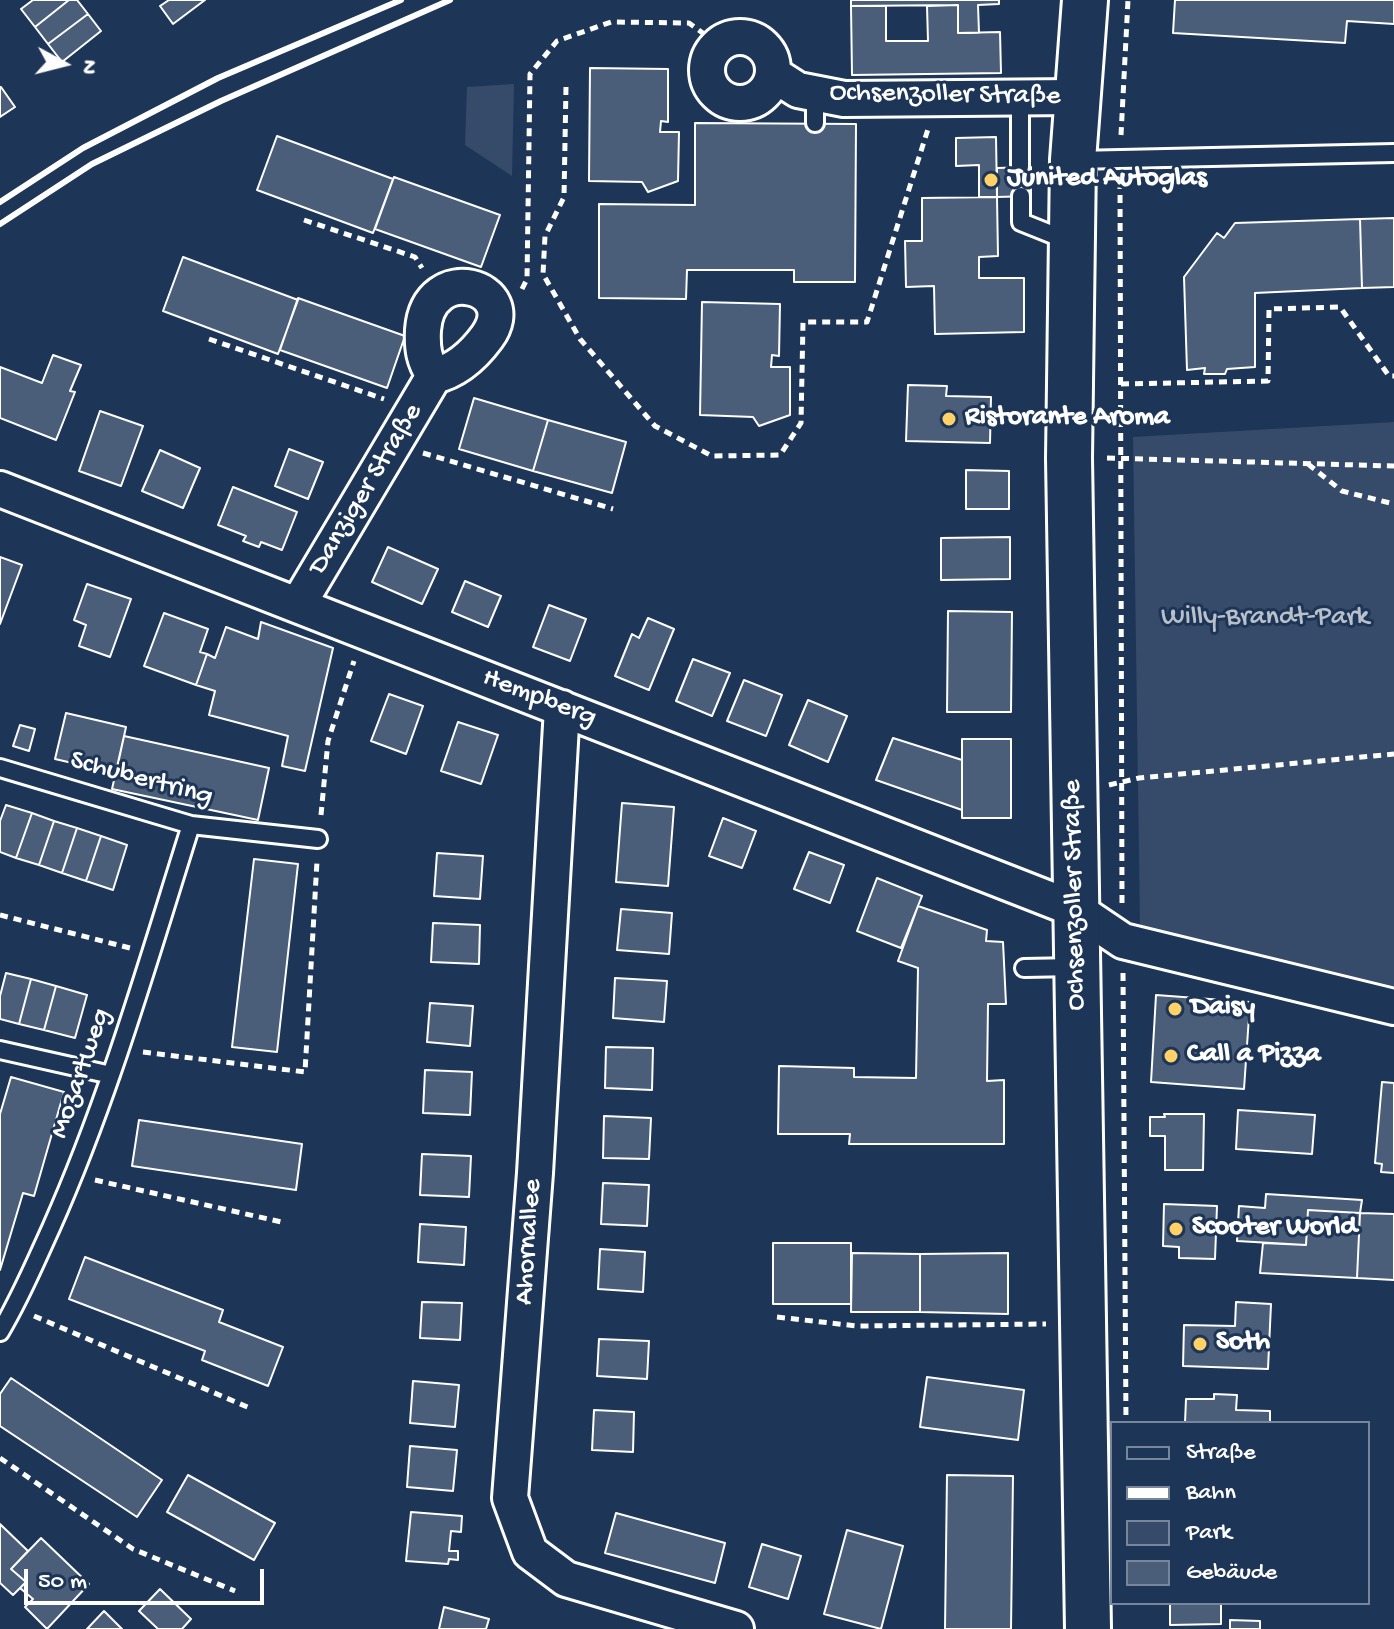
<!DOCTYPE html>
<meta charset="utf-8">
<style>
body{margin:0}
#map{position:relative;width:1394px;height:1629px;overflow:hidden;background:#1d3557;font-family:"Gochi Hand",sans-serif}
canvas{display:block}
.legend{position:absolute;left:1110px;top:1421px;width:260px;height:184px;box-sizing:border-box;background:#1d3557;border:2px solid #77869a;margin:0;padding:10px 14px;list-style:none;font-size:24px;color:#fff}
.legend li{display:flex;align-items:center;gap:16px;height:40px}
.legend b{width:40px;border:2px solid #77869a}
.north{position:absolute;left:24px;top:24px;width:80px;height:80px;-webkit-text-stroke:6px #1d3557;paint-order:stroke;rotate:97deg;font-size:22px;font-weight:700;line-height:32px;text-align:center;color:#fff}
.north::after{content:'';display:block;margin:auto;width:28px;height:36px;background:#fff;clip-path:polygon(50% 0,100% 100%,50% 72%,0 100%)}
.scale{position:absolute;left:24px;top:1569px;width:240px;height:36px;box-sizing:border-box;border:4px solid #fff;border-top:0;padding-left:10px;font-size:24px;line-height:28px;white-space:nowrap;color:#fff;-webkit-text-stroke:6px #1d3557;paint-order:stroke}
</style>
<div id="map">
<canvas width="1394" height="1629"></canvas>
<ul class="legend">
<li><b style="height:10px;background:#1d3557"></b>Straße</li>
<li><b style="height:10px;background:#fff"></b>Bahn</li>
<li><b style="height:22px;background:#364b69"></b>Park</li>
<li><b style="height:22px;background:#4a5d79"></b>Gebäude</li>
</ul>
<div class="north">N</div>
<div class="scale">50 m</div>
</div>
<script>
const g = document.querySelector('canvas').getContext('2d');
g.lineJoin = 'round';
function fillPath(path, color) { g.fillStyle = color; g.fill(path, 'evenodd'); }
function trace(path, color, width, dash) { g.strokeStyle = color; g.lineWidth = width; g.lineCap = dash ? 'butt' : 'round'; g.setLineDash(dash || []); g.stroke(path); }
function write(font, color, halo, rows, align = 'center') {
  g.font = font + ' "Gochi Hand",sans-serif'; g.lineWidth = 6; g.setLineDash([]); g.textBaseline = 'middle'; g.strokeStyle = halo; g.fillStyle = color; for (const [text, x, y, turn = 0] of rows) {
    g.save(); g.translate(x, y); g.rotate((+turn || 0) * Math.PI / 180); g.textAlign = isNaN(turn) ? turn : align; if (halo) g.strokeText(text, 0, 0); g.fillText(text, 0, 0); g.restore();
  }
}
const green = new Path2D(`
 M514,84L512,176L465,145L467,87Z
 M1394,422V992L1140,926L1133,437Z`);
const building = new Path2D(`
 M33,0H69L35,27L21,9Z
 M69,0H77L88,14L48,44L35,27Z
 M169,0H205L173,24L160,6Z
 M851,0H999V4L978,5L979,33H958V5L851,6Z
 M1175,0H1394V24L1347,21L1345,43L1173,33Z
 M958,5V33L1000,32L1001,73L852,75L851,6H886V41H928L927,6Z
 M88,14L101,31L62,62L48,44Z
 M590,68L668,69V122L661,121L660,132H679L678,181L648,192L642,182L589,181Z
 M1,87L15,107L0,117V87Z
 M695,123L856,124L855,282H794V270H687L686,299L599,298V204L695,205Z
 M277,136L393,179L373,233L257,190Z
 M996,137L997,197H979V165L956,166V138Z
 M1031,167V196L997,197V168Z
 M394,177L500,215L481,267L375,229Z
 M997,197L998,256L979,257V278H1024V332L935,334L934,286L906,287L905,241H922V198Z
 M1394,218V287L1362,288L1360,219Z
 M1360,219L1362,288L1255,293V367L1227,369L1225,374H1204L1205,368L1187,370L1184,277L1217,233L1224,238L1235,223Z
 M183,257L298,300L278,354L163,311Z
 M298,298L405,336L387,388L280,350Z
 M702,302L780,304L779,356L772,355L771,367H790V415L759,426L753,417L700,415Z
 M53,355L81,365L70,391L75,392L56,440L0,418V367L42,383Z
 M908,385L947,386L946,396L991,397L990,443L906,441Z
 M474,398L548,420L533,471L459,449Z
 M100,411L143,426L121,486L79,471Z
 M548,420L626,442L612,493L533,471Z
 M289,449L323,462L308,499L275,486Z
 M160,450L200,468L183,508L142,491Z
 M966,470L1009,471V509H966Z
 M233,487L297,512L282,550L261,542L259,547L243,541L246,536L218,525Z
 M1010,537V579L941,580V538Z
 M388,547L438,569L422,604L372,582Z
 M0,557L22,565L0,624Z
 M465,581L501,596L488,627L452,612Z
 M87,584L131,599L110,657L79,646L86,625L74,620Z
 M549,605L586,619L570,661L533,647Z
 M948,611L1012,612L1011,712H947Z
 M164,613L208,629L200,652L207,654L196,685L144,666Z
 M648,618L674,629L649,690L615,676L632,634L639,638Z
 M261,622L333,648L305,771L282,766L288,736L209,715L215,691L196,685L207,654L215,658L226,627L258,639Z
 M693,659L730,673L712,716L676,701Z
 M744,680L782,695L766,736L727,721Z
 M389,694L423,706L406,754L371,741Z
 M808,700L847,716L828,762L789,745Z
 M66,713L126,727L116,773L55,759Z
 M458,722L498,735L481,784L441,771Z
 M20,725L35,729L29,751L13,746Z
 M124,736L269,768L258,820L112,789Z
 M893,738L962,760V810L876,780Z
 M962,739H1011V818H962Z
 M622,803L674,807L668,886L616,882Z
 M6,805L32,813L16,858L0,852V821Z
 M32,813L54,821L39,865L16,858Z
 M723,818L756,831L742,868L709,856Z
 M54,821L77,828L62,873L39,865Z
 M77,828L101,836L86,881L62,873Z
 M101,836L127,845L113,890L86,881Z
 M809,852L844,865L830,903L794,889Z
 M437,853L483,856L480,899L434,896Z
 M254,859L298,864L277,1052L232,1047Z
 M877,878L922,896L901,948L857,931Z
 M918,906L987,930L986,941L1003,942L1006,1004H988L987,1081L1004,1080V1144H849L850,1134H778L779,1066L854,1068V1077L916,1078L918,968L898,961Z
 M621,909L672,913L669,954L617,950Z
 M433,923L480,925L479,964L431,962Z
 M6,973L31,979L19,1024L0,1019V996Z
 M615,978L667,981L664,1022L613,1018Z
 M31,979L56,986L44,1030L19,1024Z
 M56,986L87,995L75,1038L44,1030Z
 M1156,995L1250,1002L1244,1089L1151,1082Z
 M430,1003L473,1006L470,1046L427,1042Z
 M606,1047L653,1048L652,1090L605,1088Z
 M425,1070L472,1072L470,1115L423,1113Z
 M11,1077L64,1092L34,1196L23,1193L0,1270V1114Z
 M1382,1082L1394,1083V1173L1381,1172L1382,1164L1375,1163Z
 M1238,1110L1315,1115L1312,1154L1236,1149Z
 M1164,1114H1204L1203,1170H1165V1136H1150V1117H1165Z
 M604,1116L651,1118L649,1159L603,1158Z
 M139,1120L302,1144L296,1190L132,1166Z
 M422,1154L471,1156L469,1197L420,1195Z
 M603,1183L649,1185L647,1226L601,1224Z
 M1266,1194L1362,1200L1360,1213L1308,1210L1306,1245L1237,1241L1239,1206L1265,1208Z
 M1164,1204L1217,1206L1215,1259L1179,1258V1247L1163,1246Z
 M1308,1210L1360,1213L1357,1278L1260,1273L1263,1243L1306,1245Z
 M1360,1213L1394,1214V1280L1357,1278Z
 M420,1224L466,1227L464,1265L418,1262Z
 M773,1243H851V1304H773Z
 M600,1249L645,1252L643,1292L598,1289Z
 M852,1253L920,1254V1312H851Z
 M1008,1253V1314L920,1312V1254Z
 M85,1257L223,1310L219,1322L283,1347L268,1386L202,1360L205,1351L69,1299Z
 M422,1302L462,1303L460,1340L420,1338Z
 M1236,1302L1271,1304L1268,1369L1183,1366L1184,1325L1235,1326Z
 M599,1339L649,1341L647,1379L597,1376Z
 M927,1377L1024,1390L1018,1440L920,1427Z
 M11,1378L162,1480L137,1517L0,1426V1394Z
 M413,1381L459,1385L455,1427L410,1423Z
 M1214,1394L1237,1395L1236,1410L1270,1411V1423H1185L1186,1399H1214Z
 M594,1410L634,1412L633,1452L592,1450Z
 M410,1446L457,1450L453,1491L407,1487Z
 M188,1475L275,1523L254,1560L167,1512Z
 M947,1475L1013,1476L1011,1629H945Z
 M411,1512L462,1516L461,1532L451,1531L449,1551H458V1560L449,1559L448,1564L406,1561Z
 M616,1513L725,1543L715,1583L605,1553Z
 M0,1524L28,1551L11,1569L26,1582L13,1595L0,1583Z
 M847,1530L903,1546L881,1629L824,1614Z
 M41,1538L89,1584L47,1629L25,1607L33,1599L20,1588L26,1582L11,1569Z
 M762,1544L801,1556L788,1599L749,1587Z
 M160,1589L191,1619L182,1629H158L139,1611Z
 M1170,1603H1221V1624L1170,1625Z
 M444,1607L489,1619L486,1629H439Z
 M104,1611L122,1629H87Z
 M1230,1620L1260,1621V1629H1230Z`);
const path = new Path2D(`
 M566,87L564,197L545,236L543,274L580,339L655,426L712,456L780,455L801,423L803,322H867L928,129
 M1121,135L1128,0
 M1120,181L1122,903
 M304,220L415,257L422,268
 M522,289L527,279L530,74L557,41L611,22L689,23L719,45
 M209,339L384,399
 M1121,384L1268,381L1269,309L1340,307L1389,376H1394
 M423,453L613,509
 M1107,458L1394,466
 M1308,464L1342,491L1394,504
 M1109,785L1139,778L1394,754
 M321,815L328,741L354,661
 M0,915L130,948
 M1123,973L1126,1423
 M143,1052L305,1072L317,861
 M95,1180L286,1223
 M34,1316L252,1409
 M777,1317L857,1326L1046,1324
 M0,1458L133,1549L235,1591`);
const service = new Path2D(`
 M1020,98V167
 M815,123V94
 M1075,160L1394,153
 M1021,196V222L1071,242
 M0,768L191,825L318,839
 M1024,968L1075,967
 M0,1050L111,1075
 M0,1332C20,1299 35,1263 51,1228C109,1098 148,961 191,825`);
const minor = new Path2D(`
 M707 70a33 33 0 1 1 66 0a33 33 0 1 1-66 0Z
 M773,74L798,90L844,99L1075,97
 M0,489L1077,910L1123,941L1394,1007
 M299,603L434,376C456,371 473,356 487,337C524,286 428,259 423,330C422,349 424,360 434,376
 M562,708L535,1173L510,1498L530,1552L566,1579L736,1629`);
const secondary = new Path2D(`
 M1085,0L1073,160L1069,458L1088,1629`);
const rail = new Path2D(`
 M0,202L83,148L218,78L401,0
 M0,224L92,164L221,101L450,0`);
const markers = [
 [991,180,8,"#ffd166"],
 [949,419,8,"#ffd166"],
 [1175,1009,8,"#ffd166"],
 [1171,1056,8,"#ffd166"],
 [1176,1229,8,"#ffd166"],
 [1200,1344,8,"#ffd166"]
];
const streetNames = [
 ["Ochsenzoller Straße",945,96,1],
 ["Danziger Straße",367,490,-59],
 ["Hempberg",539,699,21],
 ["Schubertring",141,780,15],
 ["Ochsenzoller Straße",1076,895,-91],
 ["Mozartweg",82,1074,-71],
 ["Ahornallee",530,1242,-86]
];
const poiNames = [
 ["Junited Autoglas",1007,180],
 ["Ristorante Aroma",965,419],
 ["Daisy",1191,1009],
 ["Call a Pizza",1187,1056],
 ["Scooter World",1192,1229],
 ["Soth",1216,1344]
];
const parkNames = [
 ["Willy-Brandt-Park",1265,619]
];
fillPath(green, '#364b69');
fillPath(building, '#4a5d79');
trace(building, '#fff', 2);
trace(service, '#fff', 22);
trace(minor, '#fff', 40);
trace(secondary, '#fff', 50);
trace(path, '#fff', 5, [8, 6]);
trace(service, '#1d3557', 16);
trace(minor, '#1d3557', 34);
trace(secondary, '#1d3557', 44);
trace(rail, '#fff', 6);
for (const [x, y, r, color] of markers) { const dot = new Path2D(); dot.arc(x, y, r, 0, 2 * Math.PI); g.fillStyle = color; g.fill(dot); trace(dot, '#1d3557', 3); }
write('28px', '#fff', '#1d3557', streetNames);
write('bold 28px', '#fff', '#1d3557', poiNames, 'left');
write('28px', '#b9c0ca', '#1d3557', parkNames);
</script>
